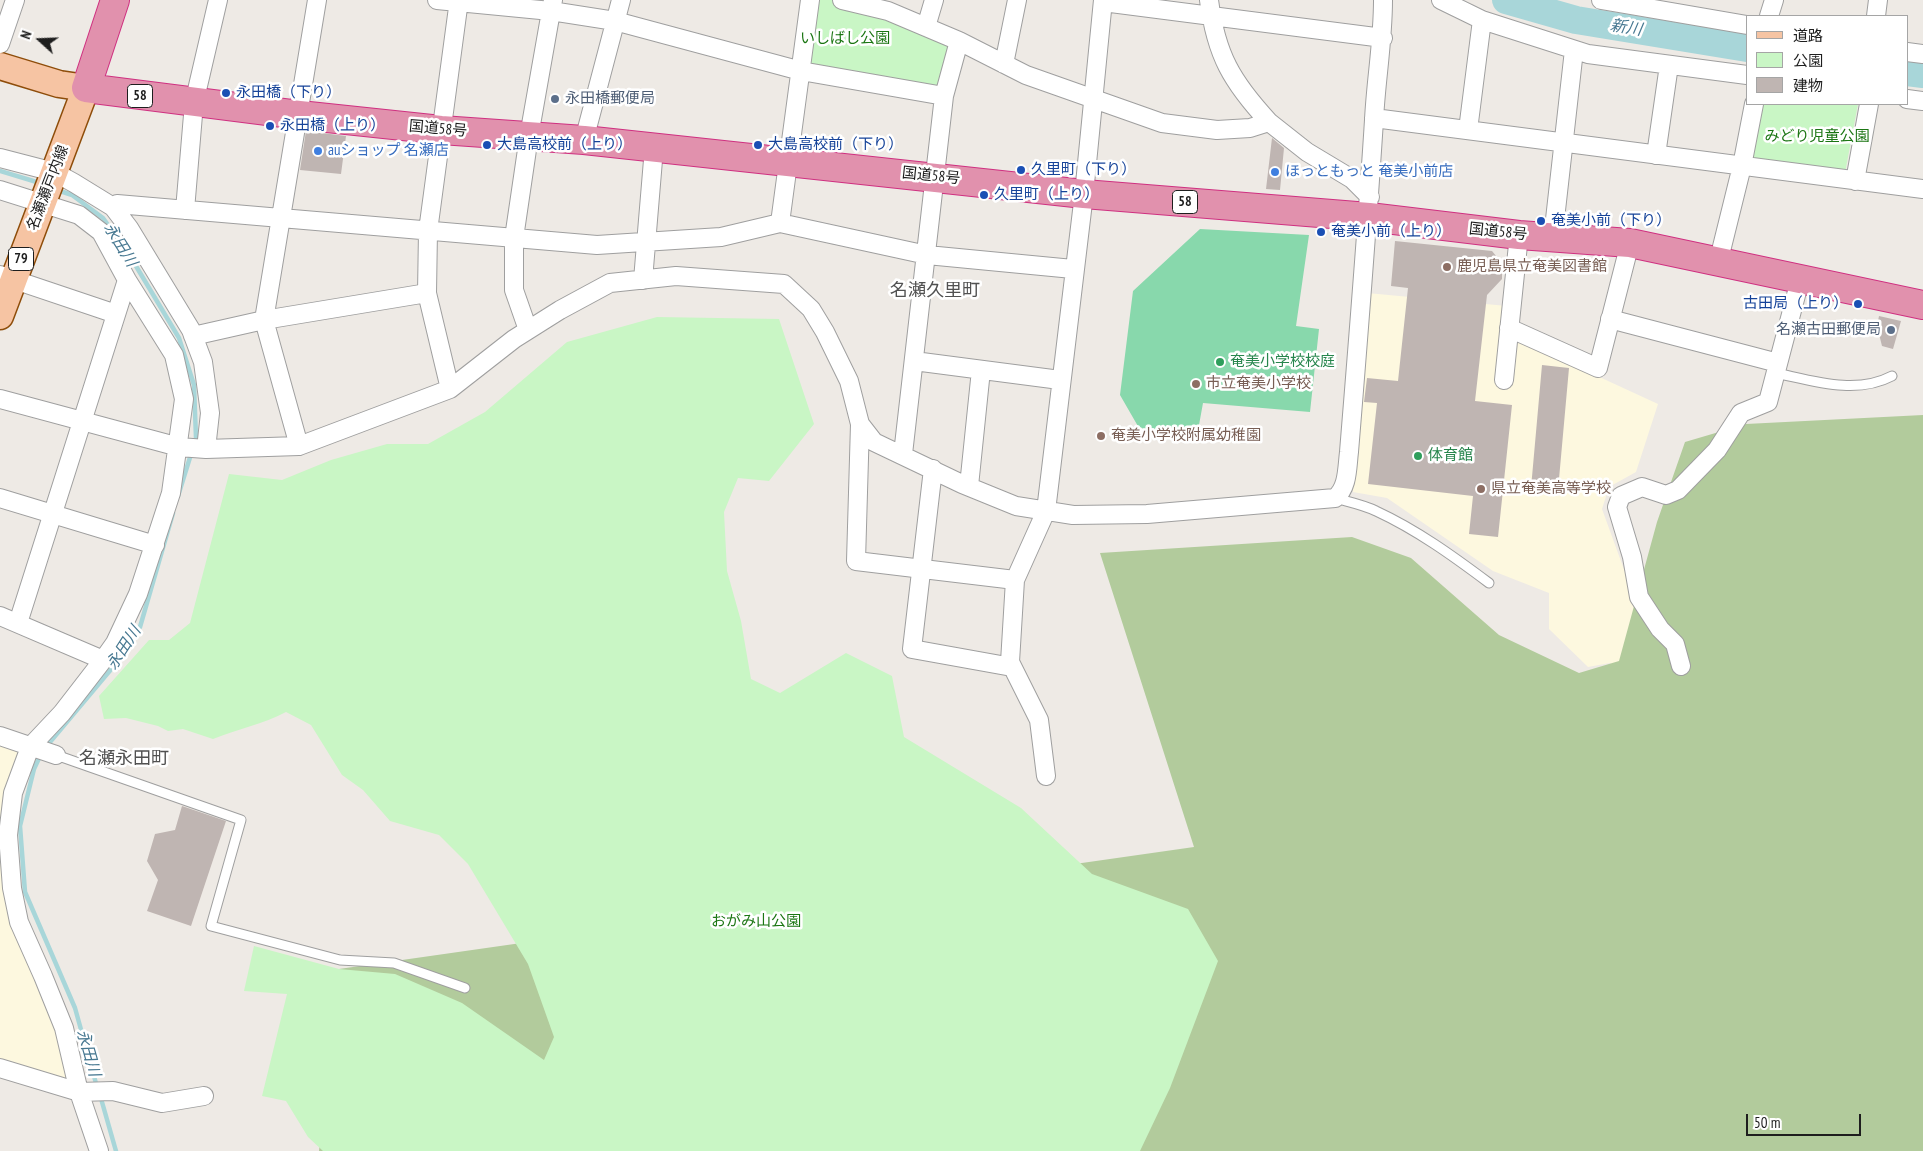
<!DOCTYPE html>
<meta charset="utf-8">
<style>
body{margin:0}
#map{position:relative;width:1923px;height:1151px;overflow:hidden;background:#eeeae5;font-family:"PT Sans Narrow","Noto Sans JP",sans-serif}
canvas{display:block}
.legend{position:absolute;left:1746px;top:15px;width:162px;height:90px;box-sizing:border-box;background:#fff;border:1px solid #a5a5a5;margin:0;padding:6px 9px;list-style:none;font-size:15px;color:#1e1e1e}
.legend li{display:flex;align-items:center;gap:10px;height:25px}
.legend b{width:25px;border:1px solid #a5a5a5}
.north{position:absolute;left:15px;top:15px;width:50px;height:50px;-webkit-text-stroke:4px #fff;paint-order:stroke;rotate:290deg;font-size:14px;font-weight:700;line-height:20px;text-align:center;color:#1e1e1e}
.north::after{content:'';display:block;margin:auto;width:18px;height:22px;background:#1e1e1e;clip-path:polygon(50% 0,100% 100%,50% 72%,0 100%)}
.scale{position:absolute;left:1746px;top:1114px;width:115px;height:22px;box-sizing:border-box;border:2px solid #1e1e1e;border-top:0;padding-left:6px;font-size:15px;line-height:18px;white-space:nowrap;color:#1e1e1e;-webkit-text-stroke:4px #fff;paint-order:stroke}
</style>
<div id="map">
<canvas width="1923" height="1151"></canvas>
<ul class="legend">
<li><b style="height:6px;background:#f6c4a3"></b>道路</li>
<li><b style="height:14px;background:#c9f6c5"></b>公園</li>
<li><b style="height:14px;background:#bfb5b2"></b>建物</li>
</ul>
<div class="north">N</div>
<div class="scale">50 m</div>
</div>
<script>
const g = document.querySelector('canvas').getContext('2d');
g.lineJoin = 'round';
function fillPath(path, color) { g.fillStyle = color; g.fill(path, 'evenodd'); }
function trace(path, color, width, dash) { g.strokeStyle = color; g.lineWidth = width; g.lineCap = dash ? 'butt' : 'round'; g.setLineDash(dash || []); g.stroke(path); }
function write(font, color, halo, rows, align = 'center') {
  g.font = font + ' "PT Sans Narrow","Noto Sans JP",sans-serif'; g.lineWidth = 5; g.setLineDash([]); g.textBaseline = 'middle'; g.strokeStyle = halo; g.fillStyle = color; for (const [text, x, y, turn = 0] of rows) {
    g.save(); g.translate(x, y); g.rotate((+turn || 0) * Math.PI / 180); g.textAlign = isNaN(turn) ? turn : align; if (halo) g.strokeText(text, 0, 0); g.fillText(text, 0, 0); g.restore();
  }
}
const education = new Path2D(`
 M1367,293L1507,306L1504,333L1658,404L1636,472L1609,487L1602,509L1634,597L1648,687L1610,663L1588,667L1549,629V593L1493,571L1387,498L1353,492Z
 M0,735L30,747L13,793L12,888L79,1092L0,1068Z`);
const forest = new Path2D(`
 M1923,415V1151H319L339,969L1194,847L1100,553L1352,537L1411,558L1499,635L1579,673L1619,661L1657,522L1685,442L1746,424Z`);
const park = new Path2D(`
 M814,0H834L954,41L941,92L805,68Z
 M1757,104H1858L1845,173L1746,160Z
 M657,317L779,319L814,424L769,481L738,478L724,512L727,571L741,621L751,679L780,693L846,653L892,676L904,737L1021,808L1092,874L1188,909L1218,961L1170,1088L1140,1151H323L308,1137L286,1101L262,1096L287,994L244,991L254,946L339,969L395,974L462,1003L544,1060L554,1037L528,964L468,864L439,835L390,821L363,790L342,775L311,725L286,712C263,724 238,729 213,739L183,729L168,731L158,726L126,718L104,719L99,696L149,640H169L190,623L229,474L282,480L331,460L387,444H428L485,412L567,342Z`);
const pitch = new Path2D(`
 M1200,229L1309,235L1296,326L1319,329L1310,412L1203,403L1197,436L1139,428L1120,395L1133,291Z`);
const stream = new Path2D(`
 M0,171L40,183
 M57,190L72,195L103,218L127,251L179,338L194,385L196,438L194,444
 M178,496L192,451
 M45,748L118,661L140,627L173,513
 M41,754L34,769L20,826L25,892L75,1008L97,1087
 M100,1095L116,1151`);
const river = new Path2D(`
 M1506,0L1576,20L1747,48
 M1907,72L1923,74`);
const building = new Path2D(`
 M306,131L346,136L341,174L300,170Z
 M1272,138L1284,148L1280,190L1266,189Z
 M1395,241L1492,251L1502,263V279L1487,295L1475,401L1512,405L1498,537L1469,534L1473,496L1368,484L1377,403L1364,402L1367,378L1398,381L1408,288L1391,286Z
 M1879,316L1901,321L1893,349L1882,346L1877,326Z
 M1542,365L1569,368L1558,490L1531,488Z
 M182,806L226,821L191,926L147,911L158,880L147,861L155,834L175,830Z`);
const lane = new Path2D(`
 M1776,373C1814,381 1856,395 1892,376
 M1335,498C1349,502 1364,505 1376,511C1417,530 1453,556 1489,583
 M56,755L241,820L211,926L340,960L394,963L465,988`);
const street = new Path2D(`
 M437,0L551,11L615,21L801,71L944,96L903,454
 M842,0L888,11L959,41L1026,75L1162,123L1217,130L1250,128L1269,122L1307,152L1352,179L1370,197
 M1209,0C1216,55 1232,82 1269,122
 M1441,0L1482,20L1588,54L1747,75
 M1601,0L1747,25
 M1103,2L1383,38
 M1769,16L1774,0
 M1876,16L1878,0
 M926,27L934,0
 M0,44L15,0
 M1907,52L1923,54
 M1004,64L1017,0
 M944,96L959,41
 M1907,99L1923,101
 M1374,118L1923,189
 M1468,130L1482,20
 M584,140L621,0
 M1656,155L1669,65
 M0,158L54,172L74,183L113,207L129,228L191,330L203,362L210,413L206,449
 M1855,181L1869,104
 M0,190L79,215L101,232L127,280L174,355L184,399L171,493L138,594L115,643L103,660L62,713L30,747L13,793L8,835L12,888L19,922L43,976L64,1028L79,1092L99,1151
 M113,207L117,204L597,245L721,237L780,223L927,255L1073,269
 M185,210L194,103L218,0
 M780,223L810,0
 M1553,237L1574,50
 M1718,263L1742,166L1754,104
 M0,275L116,314
 M643,280L654,148
 M1610,319L1778,363
 M1509,328L1598,368L1630,243
 M528,330L514,290V238L529,136L553,0
 M193,336L264,320L427,293
 M914,361L1060,380
 M1504,380L1519,235
 M450,389L427,293L428,231L459,0
 M0,399L179,447L206,449L299,446L450,389L514,339L560,310L610,283L676,276L784,284L811,309L825,332L849,381L860,424L874,442L962,484L1016,506L1073,515L1147,514L1335,498C1348,488 1347,468 1349,452C1358,342 1367,231 1374,120C1376,79 1383,42 1383,0
 M860,424L856,561L1015,580
 M299,446L264,320L317,0
 M933,469L912,649L1012,667
 M969,486L981,370
 M0,498L155,545
 M0,616L103,660
 M18,623L127,280
 M1681,666L1675,644L1660,629L1639,597L1632,557L1617,507L1621,496L1642,487L1666,495L1678,490L1717,450L1741,413L1768,402L1800,280
 M0,736L56,755
 M1046,776L1039,720L1010,662L1015,580L1046,511L1084,194L1103,0
 M0,1068L79,1092L113,1091L162,1103L204,1096`);
const primary = new Path2D(`
 M0,66L59,84L86,88L0,316`);
const highway = new Path2D(`
 M115,0L86,88L299,115L441,130L584,140L1084,194L1369,217L1519,235L1630,243L1923,305`);
const markers = [
 [226,93,5,"#1a4fb4"],
 [555,99,5,"#5c6f8a"],
 [270,126,5,"#1a4fb4"],
 [487,145,5,"#1a4fb4"],
 [758,145,5,"#1a4fb4"],
 [318,151,5,"#3f7fe0"],
 [1021,170,5,"#1a4fb4"],
 [1275,172,5,"#3f7fe0"],
 [984,195,5,"#1a4fb4"],
 [1541,221,5,"#1a4fb4"],
 [1321,232,5,"#1a4fb4"],
 [1447,267,5,"#8d6e63"],
 [1858,304,5,"#1a4fb4"],
 [1891,330,5,"#5c6f8a"],
 [1220,362,5,"#2e9e5b"],
 [1196,384,5,"#8d6e63"],
 [1101,436,5,"#8d6e63"],
 [1418,456,5,"#2e9e5b"],
 [1481,489,5,"#8d6e63"]
];
const shields = [
 [140,96,25],
 [1185,202,25],
 [21,259,25]
];
const shieldNames = [
 ["58",140,96],
 ["58",1185,202],
 ["79",21,259]
];
const parkNames = [
 ["いしばし公園",845,39],
 ["みどり児童公園",1817,137],
 ["おがみ山公園",756,922]
];
const transitNames = [
 ["永田橋（下り）",236,93],
 ["永田橋（上り）",280,126],
 ["大島高校前（上り）",497,145],
 ["大島高校前（下り）",768,145],
 ["久里町（下り）",1031,170],
 ["久里町（上り）",994,195],
 ["奄美小前（下り）",1551,221],
 ["奄美小前（上り）",1331,232],
 ["古田局（上り）",1848,304,"right"]
];
const serviceNames = [
 ["永田橋郵便局",565,99],
 ["名瀬古田郵便局",1881,330,"right"]
];
const streetNames = [
 ["国道58号",438,129,5],
 ["国道58号",931,176,6],
 ["名瀬瀬戸内線",48,188,-69],
 ["国道58号",1498,232,6]
];
const shopNames = [
 ["auショップ 名瀬店",328,151],
 ["ほっともっと 奄美小前店",1285,172]
];
const educationNames = [
 ["鹿児島県立奄美図書館",1457,267],
 ["市立奄美小学校",1206,384],
 ["奄美小学校附属幼稚園",1111,436],
 ["県立奄美高等学校",1491,489]
];
const leisureNames = [
 ["奄美小学校校庭",1230,362],
 ["体育館",1428,456]
];
const waterNames = [
 ["新川",1626,28,9],
 ["永田川",120,245,58],
 ["永田川",124,648,-57],
 ["永田川",88,1053,74]
];
const quarterNames = [
 ["名瀬久里町",935,291],
 ["名瀬永田町",124,759]
];
fillPath(education, '#fdf8df');
fillPath(forest, '#b2cb9c');
fillPath(park, '#c9f6c5');
fillPath(pitch, '#88d8ac');
trace(stream, '#a8d6d9', 4.5);
trace(river, '#a8d6d9', 28);
fillPath(building, '#bfb5b2');
trace(lane, '#9f9f9f', 11);
trace(street, '#9f9f9f', 20);
trace(primary, '#8e4d0a', 29);
trace(highway, '#cf3080', 30);
trace(lane, '#fff', 9);
trace(street, '#fff', 18);
trace(primary, '#f6c4a3', 26);
trace(highway, '#e191ad', 28);
for (const [x, y, r, color] of markers) { const dot = new Path2D(); dot.arc(x, y, r, 0, 2 * Math.PI); g.fillStyle = color; g.fill(dot); trace(dot, '#fff', 2); }
for (const [x, y, w] of shields) { const box = new Path2D(); box.roundRect(x - w / 2, y - 11.5, w, 23, 4); g.fillStyle = '#fff'; g.fill(box); trace(box, '#1e1e1e', 1); }
write('bold 14px', '#1e1e1e', null, shieldNames);
write('15px', '#1b7613', '#fff', parkNames);
write('15px', '#164399', '#fff', transitNames, 'left');
write('15px', '#4e5e75', '#fff', serviceNames, 'left');
write('15px', '#1e1e1e', '#fff', streetNames);
write('15px', '#366cbe', '#fff', shopNames, 'left');
write('15px', '#785e54', '#fff', educationNames, 'left');
write('15px', '#27864d', '#fff', leisureNames, 'left');
write('italic 16px', '#477891', '#fff', waterNames);
write('18px', '#515151', '#fff', quarterNames);
</script>
